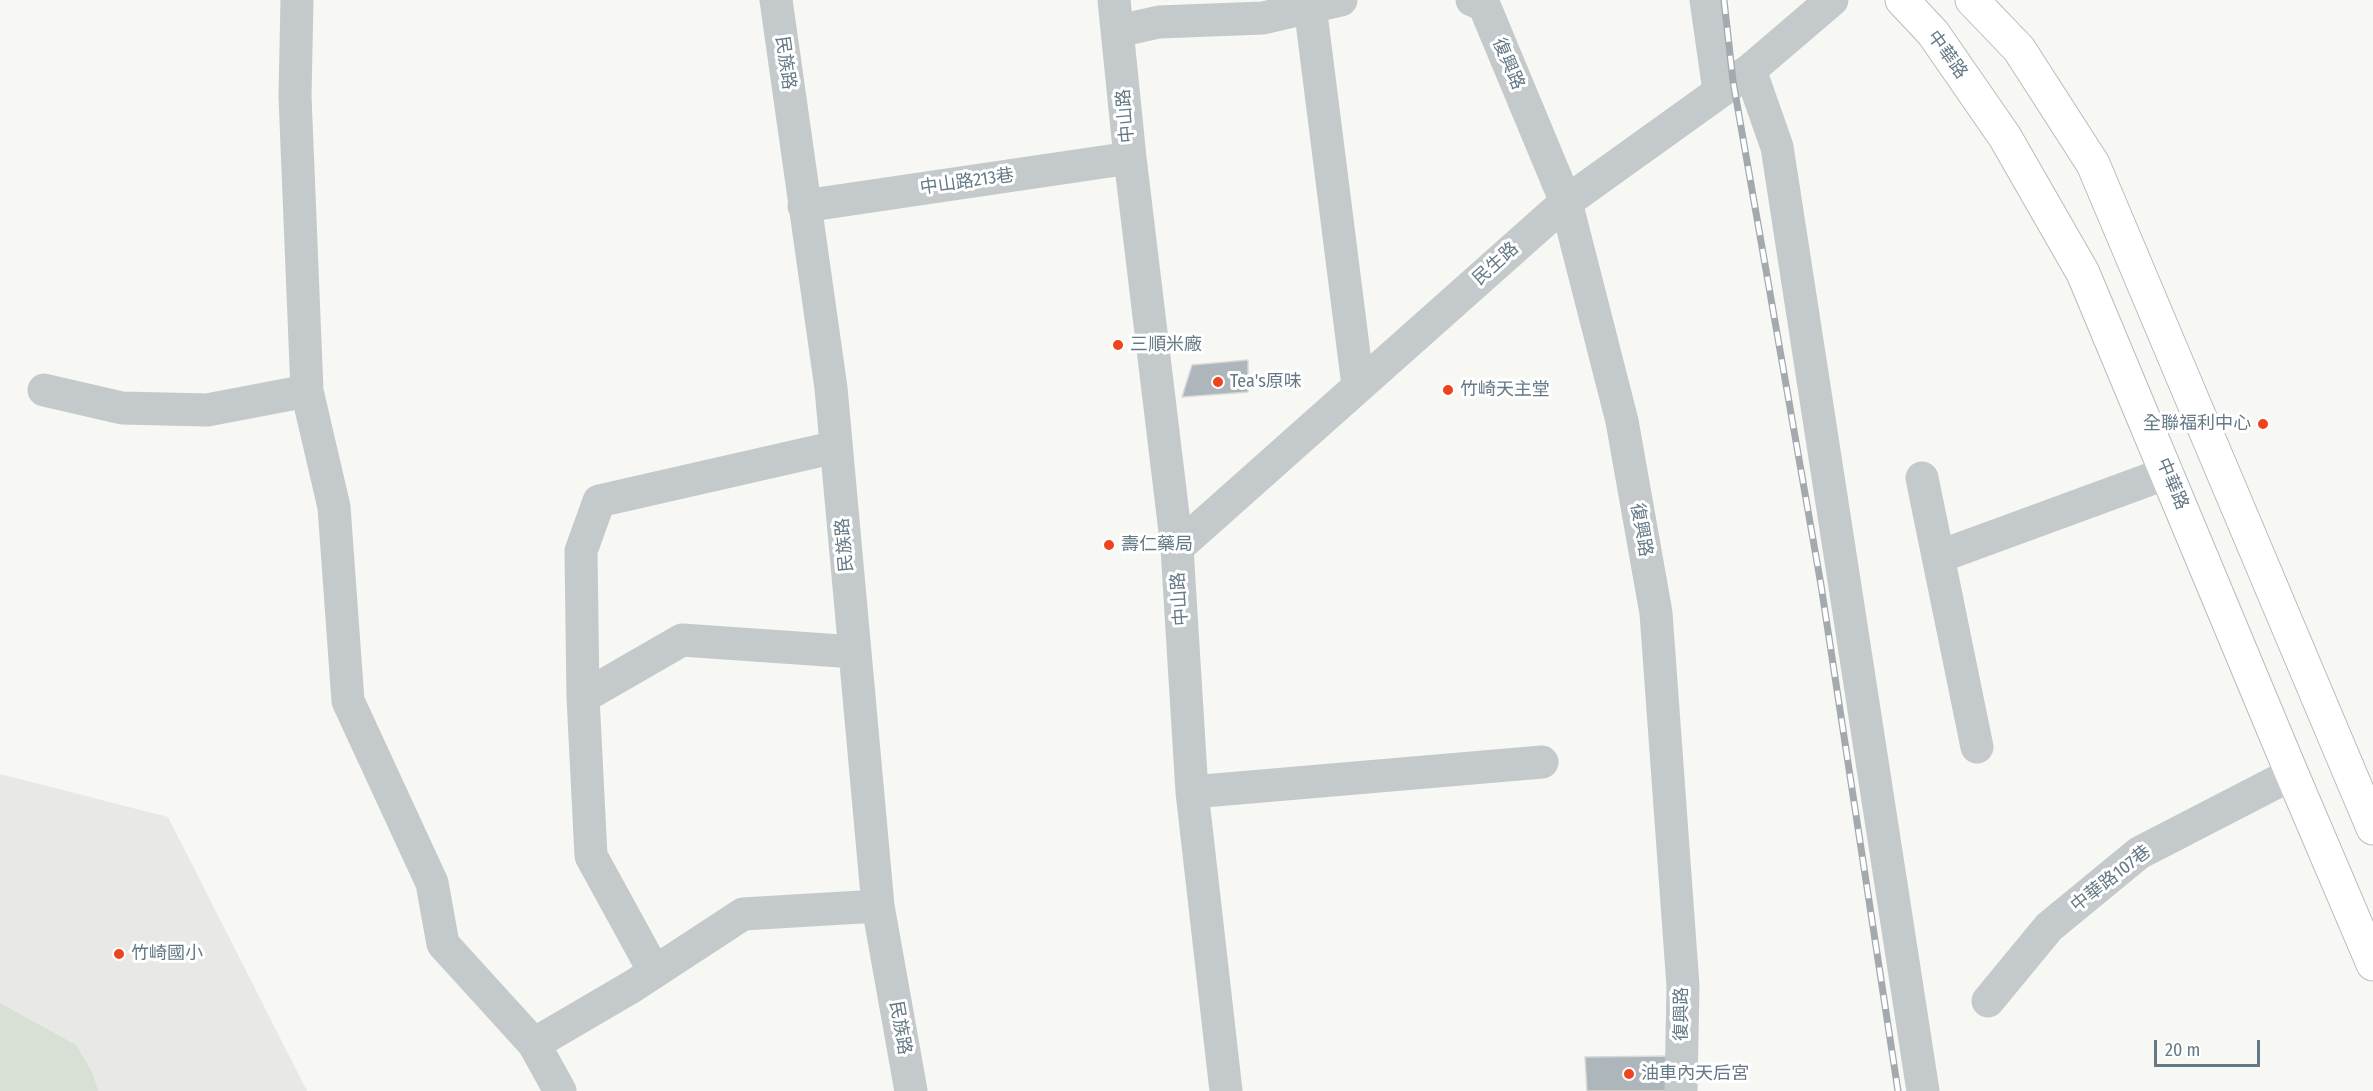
<!DOCTYPE html>
<meta charset="utf-8">
<style>
body{margin:0}
#map{position:relative;width:2373px;height:1091px;overflow:hidden;background:#f7f7f3;font-family:"Fira Sans Condensed",sans-serif}
canvas{display:block}
.scale{position:absolute;left:2154px;top:1040px;width:106px;height:27px;box-sizing:border-box;border:3px solid #647986;border-top:0;padding-left:8px;font-size:18px;line-height:21px;white-space:nowrap;color:#647986;-webkit-text-stroke:4px #fff;paint-order:stroke}
</style>
<div id="map">
<canvas width="2373" height="1091"></canvas>
<div class="scale">20 m</div>
</div>
<script>
const g = document.querySelector('canvas').getContext('2d');
g.lineJoin = 'round';
function fillPath(path, color) { g.fillStyle = color; g.fill(path, 'evenodd'); }
function trace(path, color, width, dash) { g.strokeStyle = color; g.lineWidth = width; g.lineCap = dash ? 'butt' : 'round'; g.setLineDash(dash || []); g.stroke(path); }
function write(font, color, halo, rows, align = 'center') {
  g.font = font + ' "Fira Sans Condensed","Noto Sans TC",sans-serif'; g.lineWidth = 6; g.setLineDash([]); g.textBaseline = 'middle'; g.strokeStyle = halo; g.fillStyle = color; for (const [text, x, y, turn = 0] of rows) {
    g.save(); g.translate(x, y); g.rotate((+turn || 0) * Math.PI / 180); g.textAlign = isNaN(turn) ? turn : align; if (halo) g.strokeText(text, 0, 0); g.fillText(text, 0, 0); g.restore();
  }
}
const built = new Path2D(`
 M0,774L168,817L307,1091H0Z`);
const green = new Path2D(`
 M0,1003L76,1045L93,1074L98,1091H0Z`);
const building = new Path2D(`
 M1248,360V392L1182,397L1192,365Z
 M1671,1056L1673,1091H1587L1585,1057Z`);
const minor = new Path2D(`
 M297,0L295,96L307,391L334,507L348,701L432,883L443,944L534,1044L560,1091
 M776,0L831,388L878,906L911,1091
 M1114,0L1130,158L1177,548L1192,792L1226,1091
 M1472,0L1484,5L1566,202L1622,421L1656,613L1683,986L1681,1091
 M1706,0L1719,91
 M1310,6L1358,386
 M1118,31L1159,22L1263,18L1341,0
 M1750,70L1777,147L1923,1091
 M804,206L1130,158
 M44,390L122,408L207,410L307,391
 M1922,478L1977,747
 M1177,548L1566,202L1750,70L1832,0
 M1938,557L2167,473
 M583,697L682,640L855,652
 M1192,792L1542,762
 M654,971L591,856L583,697L581,551L599,501L836,447
 M1988,1001L2049,927L2139,853L2292,774
 M534,1044L633,986L743,914L878,906`);
const major = new Path2D(`
 M1902,0L1933,33L2005,137L2083,273L2292,774L2373,964
 M1972,0L2019,49L2093,164L2373,828`);
const rail = new Path2D(`
 M1724,0L1733,81L1821,585L1898,1091`);
const markers = [
 [1118,345,6,"#ee431d"],
 [1218,382,6,"#ee431d"],
 [1448,390,6,"#ee431d"],
 [2263,424,6,"#ee431d"],
 [1109,545,6,"#ee431d"],
 [119,954,6,"#ee431d"],
 [1629,1074,6,"#ee431d"]
];
const streetNames = [
 ["中華路",1947,55,54],
 ["民族路",785,63,82],
 ["復興路",1508,64,67],
 ["中山路",1126,116,-95],
 ["中山路213巷",967,182,-8],
 ["民生路",1496,264,-42],
 ["中華路",2172,484,67],
 ["復興路",1641,530,80],
 ["民族路",845,545,-95],
 ["中山路",1180,599,-94],
 ["中華路107巷",2111,879,-38],
 ["復興路",1682,1014,-90],
 ["民族路",900,1028,80]
];
const poiNames = [
 ["三順米廠",1130,345],
 ["Tea's原味",1230,382],
 ["竹崎天主堂",1460,390],
 ["全聯福利中心",2251,424,"right"],
 ["壽仁藥局",1121,545],
 ["竹崎國小",131,954],
 ["油車內天后宮",1641,1074]
];
fillPath(built, '#e8e9e7');
fillPath(green, '#d8dfd4');
fillPath(building, '#adb6bb');
trace(building, '#d8d8d6', 1.5);
trace(major, '#b7bcbf', 35);
trace(minor, '#c4c9cb', 33);
trace(major, '#fff', 33);
trace(rail, '#a2aaaf', 7);
trace(rail, '#fff', 4.5, [14]);
for (const [x, y, r, color] of markers) { const dot = new Path2D(); dot.arc(x, y, r, 0, 2 * Math.PI); g.fillStyle = color; g.fill(dot); trace(dot, '#fff', 2); }
write('18px', '#647986', '#fff', streetNames);
write('18px', '#647986', '#fff', poiNames, 'left');
</script>
